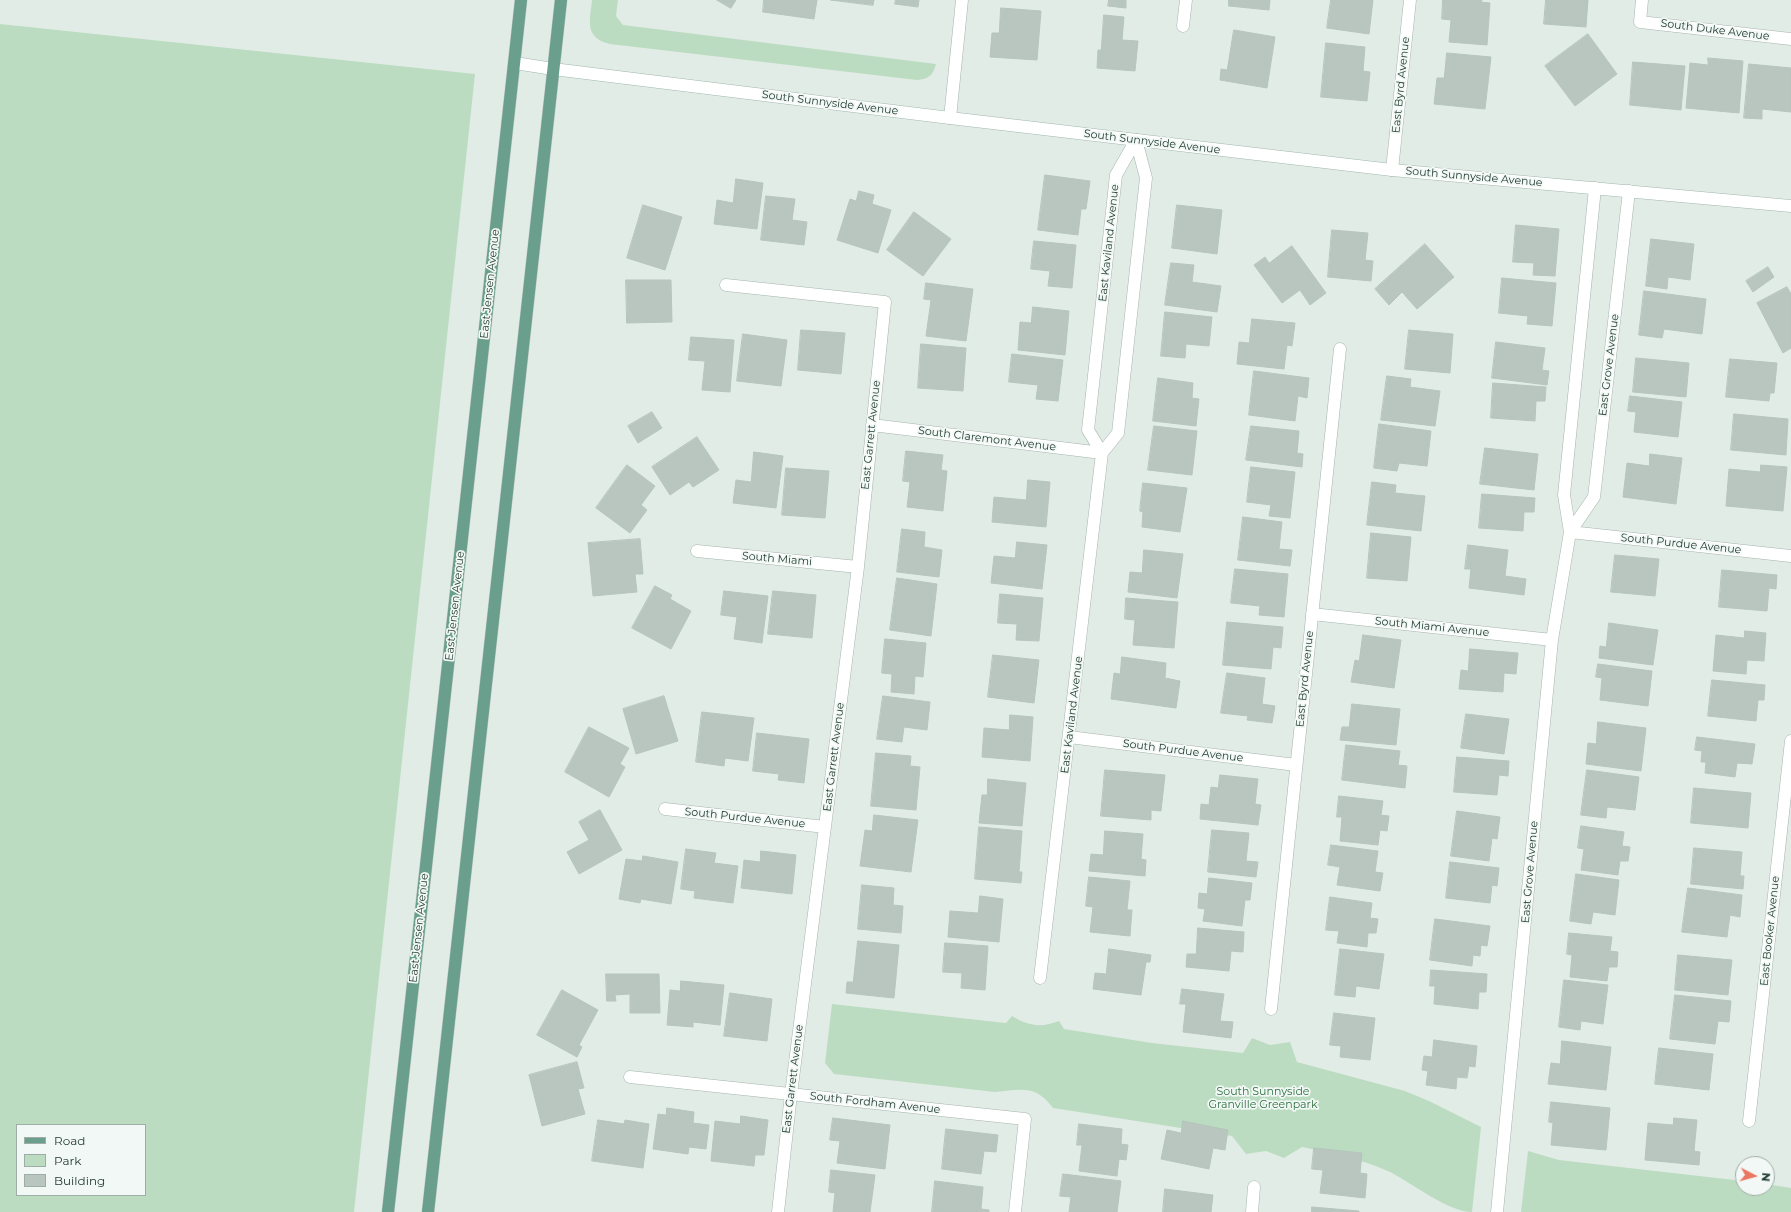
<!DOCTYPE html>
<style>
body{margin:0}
#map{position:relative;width:1791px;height:1212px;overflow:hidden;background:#e2ece6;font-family:Montserrat,sans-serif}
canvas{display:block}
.legend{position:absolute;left:16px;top:1124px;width:130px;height:72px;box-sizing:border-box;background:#f2f8f5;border:1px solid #9fada7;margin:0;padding:5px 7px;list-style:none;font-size:12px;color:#233c33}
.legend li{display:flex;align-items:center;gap:8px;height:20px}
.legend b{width:20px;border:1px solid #9fada7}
.north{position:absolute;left:1735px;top:1156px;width:40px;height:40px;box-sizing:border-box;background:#f2f8f5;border:1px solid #9fada7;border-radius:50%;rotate:96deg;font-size:11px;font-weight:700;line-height:16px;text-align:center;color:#233c33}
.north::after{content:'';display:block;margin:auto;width:14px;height:18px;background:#eb7661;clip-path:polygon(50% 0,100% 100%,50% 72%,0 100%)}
</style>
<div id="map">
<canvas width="1791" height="1212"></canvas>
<ul class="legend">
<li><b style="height:5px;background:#699f8c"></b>Road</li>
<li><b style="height:11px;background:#bcdcc2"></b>Park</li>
<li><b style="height:11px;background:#b8c6bf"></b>Building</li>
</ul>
<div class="north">N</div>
</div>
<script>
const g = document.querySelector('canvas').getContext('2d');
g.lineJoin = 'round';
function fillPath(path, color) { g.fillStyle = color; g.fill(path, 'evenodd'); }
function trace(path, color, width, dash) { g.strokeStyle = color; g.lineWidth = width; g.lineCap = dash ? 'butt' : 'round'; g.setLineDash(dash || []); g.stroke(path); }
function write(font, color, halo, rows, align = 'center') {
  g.font = font + ' Montserrat,sans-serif'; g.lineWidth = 3.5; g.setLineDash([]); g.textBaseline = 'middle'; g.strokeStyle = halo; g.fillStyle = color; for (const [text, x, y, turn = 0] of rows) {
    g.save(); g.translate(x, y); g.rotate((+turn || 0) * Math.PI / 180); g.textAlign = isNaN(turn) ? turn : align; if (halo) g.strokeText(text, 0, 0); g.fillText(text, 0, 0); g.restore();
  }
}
const green = new Path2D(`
 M592,0H618L616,16L623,25L936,64C933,75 929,79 917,80L610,44C584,38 590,21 592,0Z
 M0,24L475,74L354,1212H0ZM17,1125H145V1195H17Z
 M832,1004L1006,1023L1012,1016C1028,1026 1041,1028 1059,1021L1064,1029L1152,1043L1243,1053L1252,1038L1270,1045L1290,1042L1297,1062L1405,1091L1429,1101L1481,1127L1472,1212C1448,1212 1412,1183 1390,1172C1362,1159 1332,1153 1302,1147L1284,1158L1266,1151L1246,1154L1232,1136L1053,1108C1035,1084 1021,1090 995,1092L834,1074L825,1063Z
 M1528,1151L1559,1160L1743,1181V1188H1767V1184L1791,1188V1212H1521Z`);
const building = new Path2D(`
 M717,0H736L731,8Z
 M764,0H817L814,19L763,12Z
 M831,0H874L873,5Z
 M896,0H919L918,7L895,4Z
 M1109,0H1126V8L1108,6Z
 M1229,0H1270L1269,10L1229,6Z
 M1331,0H1373L1369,34L1327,28Z
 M1443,0H1482L1481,2L1490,3L1487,45L1449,42L1451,20L1442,19Z
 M1546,0H1588L1586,27L1544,24Z
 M1001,8L1041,11L1037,60L990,57L992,33H999Z
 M1104,15L1124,17L1122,40L1138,41L1135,71L1097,68L1098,50H1101Z
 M1234,30L1275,37L1267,88L1220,80L1221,69L1227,70Z
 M1588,34L1617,74L1575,106L1545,66Z
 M1326,43L1365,47L1363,71L1370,72L1367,101L1321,97Z
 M1447,53L1491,57L1485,109L1434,104L1437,78H1444Z
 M1708,58L1743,61L1739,113L1686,108L1690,63L1708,65Z
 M1633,62L1685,66L1681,110L1630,105Z
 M1749,64L1791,68V112L1762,109V119L1744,118Z
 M1045,175L1090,181L1086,209H1081L1078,235L1038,230Z
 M736,179L763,183L757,229L714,224L717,200L733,203Z
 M859,191L874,195L872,204L891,210L878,253L837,240L850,199L856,201Z
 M766,196L795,199L792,220L807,222L804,245L761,240Z
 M643,205L682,217L665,270L627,258Z
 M1177,205L1222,210L1217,254L1172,248Z
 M914,212L951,239L923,276L887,250Z
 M1516,225L1559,229L1555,276L1533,275L1534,263L1513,262Z
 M1332,230L1368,233L1365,260L1373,261L1371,281L1328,277Z
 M1651,239L1694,244L1690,280L1668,277L1667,289L1646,286Z
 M1034,241L1076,245L1072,288L1048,286L1050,271L1031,269Z
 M1425,244L1454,277L1417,309L1402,292L1389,305L1375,289Z
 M1292,246L1326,293L1310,305L1300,290L1282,303L1254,265L1265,257L1269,263Z
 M1171,263L1194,265L1192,282L1221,286L1217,312L1165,305Z
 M1768,267L1774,277L1753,292L1746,281Z
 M1502,278L1556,283L1552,326L1527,324L1528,316L1499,313Z
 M626,280H671L672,322L627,323Z
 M926,283L973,289L966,341L926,336L931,300L924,299Z
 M1787,287L1791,294V348L1783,353L1757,303Z
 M1644,291L1706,299L1702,334L1664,329L1662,338L1639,335Z
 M1033,307L1069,311L1065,355L1018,350L1020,322L1031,323Z
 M1165,312L1212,317L1209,346L1186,344L1185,358L1161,356Z
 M1252,319L1295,323L1292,346L1287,345L1284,369L1237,364L1239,342L1249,343Z
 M801,330L845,333L841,374L798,370Z
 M1409,330L1453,334L1450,373L1405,369Z
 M743,334L787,340L781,386L737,381Z
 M691,337L734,340L730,392L702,390L705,361L689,360Z
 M1496,342L1545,348L1542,370L1549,371L1547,385L1492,378Z
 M921,344L966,348L963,391L918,388Z
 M1012,354L1063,360L1058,401L1036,399L1038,385L1009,382Z
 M1636,358L1689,363L1686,397L1633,392Z
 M1730,359L1777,363L1774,393H1770L1769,401L1726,397Z
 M1254,371L1309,378L1307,398L1298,396L1295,421L1249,415Z
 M1387,376L1411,379L1410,387L1440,391L1435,426L1381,420Z
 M1158,378L1193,383L1192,398L1199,399L1196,426L1153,421Z
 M1493,383L1546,387L1545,401H1536L1535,421L1491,418Z
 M1630,396L1682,402L1678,437L1634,432L1636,412L1628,411Z
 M652,412L662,428L638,443L628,426Z
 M1734,414L1788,419L1786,455L1731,450Z
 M1379,424L1431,431L1427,466L1399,463L1397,471L1374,468Z
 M1154,426L1197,431L1192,475L1148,470Z
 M1251,426L1299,431L1297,453L1303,454L1302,467L1246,460Z
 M697,437L719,470L693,487L689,482L670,495L652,467Z
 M1485,448L1538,454L1534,490L1480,484Z
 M906,451L943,455L941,470L947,471L943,511L907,507L910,482L903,481Z
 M754,452L783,456L776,508L733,503L736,480L751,482Z
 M1650,454L1682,458L1676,504L1623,497L1627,463L1649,466Z
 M627,465L655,486L641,505L647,510L630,533L596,508Z
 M1761,465L1787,467L1783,511L1726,506L1729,469L1760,472Z
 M1251,467L1295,472L1290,518L1269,516L1271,505L1247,502Z
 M786,468L829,471L825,518L782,515Z
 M1028,480L1050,482L1046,527L992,522L994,497L1026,500Z
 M1372,482L1396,485L1395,493L1425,496L1421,531L1367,525Z
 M1143,483L1187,488L1180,532L1142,527L1143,512L1140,511Z
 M1482,494L1535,498L1534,512H1524L1523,531L1479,528Z
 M1243,517L1282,522L1279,549L1292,550L1290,566L1238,560Z
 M902,529L925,532L924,547L942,550L939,577L897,572Z
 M1371,533L1411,537L1407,581L1367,578Z
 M640,539L643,574H635L637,592L593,596L588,543Z
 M1017,542L1047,545L1042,589L991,583L994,556L1015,558Z
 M1468,545L1508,550L1505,576L1526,579L1524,595L1469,588L1471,569H1465Z
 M1144,550L1183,554L1177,598L1128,592L1130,572L1142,573Z
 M1615,555L1659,559L1655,596L1611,592Z
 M1235,569L1288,574L1284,617L1259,615L1260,606L1231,603Z
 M1722,570L1777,575L1776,589L1769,588L1767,611L1719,607Z
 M897,578L937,584L931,636L890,630Z
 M655,586L672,595L670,599L691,611L671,649L632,628Z
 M724,591L768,596L762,643L734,639L737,617L721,615Z
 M773,591L816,595L812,638L768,634Z
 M1000,594L1043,598L1039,641L1016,640L1017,624L998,623Z
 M1126,598L1178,602L1174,648L1133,645L1135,620L1125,619Z
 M1227,622L1283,627L1281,648L1273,647L1271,669L1223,665Z
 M1609,623L1658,630L1653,665L1599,658L1600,646L1606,647Z
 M1745,631L1766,633L1764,661L1747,660L1746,674L1713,671L1716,635L1744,638Z
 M1363,635L1401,640L1394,688L1351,682L1355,660L1359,661Z
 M885,639L926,643L923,677L915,676L914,694L891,692L892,674L882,673Z
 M1470,649L1518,653L1516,674L1504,673L1503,692L1459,689L1461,670L1468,671Z
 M993,655L1039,660L1034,703L988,697Z
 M1122,657L1166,663L1165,678L1180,681L1176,708L1111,699L1114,673L1120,674Z
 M1598,664L1652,671L1648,706L1600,700L1602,678L1596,677Z
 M1227,673L1265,678L1262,704L1275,706L1272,723L1247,720L1248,716L1221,713Z
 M1712,680L1765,685L1764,700H1758L1756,721L1708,716Z
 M664,696L678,741L636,754L623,709Z
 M883,696L930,702L927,730L904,727L902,742L877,739Z
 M1352,704L1400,709L1396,745L1340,740L1342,727H1349Z
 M702,712L754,718L748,761L725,758L724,766L696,762Z
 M1466,714L1509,719L1504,754L1461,748Z
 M1010,715L1033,717L1030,761L982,757L984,728L1009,730Z
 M1598,722L1646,728L1641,771L1586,764L1588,743L1596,744Z
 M589,727L629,748L620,764L625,767L609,797L565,772Z
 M757,733L809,739L804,783L778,780L779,774L753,771Z
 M1697,737L1755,744L1752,764L1737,763L1735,777L1705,773L1706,762H1701L1702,751L1695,750Z
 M1346,745L1400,751L1398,765L1407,766L1405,788L1342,780Z
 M876,753L911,756L910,766L920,767L916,810L871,806Z
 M1457,757L1509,761L1508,776L1499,775L1497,795L1454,792Z
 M1105,770L1165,775L1161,811L1151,810V820L1101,816Z
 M1587,770L1639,777L1635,810L1607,807L1606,818L1581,815Z
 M1220,775L1258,779L1255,804L1261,805L1258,825L1200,819L1201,804L1209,805L1211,787L1218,788Z
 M988,779L1026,783L1022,826L979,823L982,795H987Z
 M1694,788L1751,793L1748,828L1691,823Z
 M1339,796L1383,801L1381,815L1389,816L1387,831L1380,830L1378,845L1340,841L1342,817H1337Z
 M600,810L622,850L579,874L567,852L589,840L579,822Z
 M1457,811L1500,817L1497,839L1492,838L1489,861L1451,856Z
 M874,815L918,820L911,872L860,866L865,830L872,831Z
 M1581,826L1624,832L1622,846L1630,847L1628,861H1620L1618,875L1581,870L1584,849L1578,848Z
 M979,827L1022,831L1019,872H1022L1021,883L975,879Z
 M1212,830L1249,833L1246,861L1258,862L1256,877L1208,872Z
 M1105,831L1143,834L1141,859L1146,860L1145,876L1089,871L1091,854L1103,855Z
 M1331,845L1378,851L1375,872L1383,873L1380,891L1337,885L1340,867L1328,865Z
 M1694,848L1742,852L1740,876H1744L1743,889L1691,884Z
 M686,849L716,853L714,863L738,866L733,903L694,898L695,891L681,889Z
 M761,851L796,855L792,894L741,888L744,860L760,862Z
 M643,856L678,862L671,904L641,899L640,903L619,899L626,859L642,861Z
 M1450,862L1499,868L1497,886L1492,885L1490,903L1446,898Z
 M1576,874L1619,880L1615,915L1593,912L1591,924L1570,921Z
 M1089,877L1130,881L1127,910H1132L1130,936L1090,932L1093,907L1086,906Z
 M1209,878L1252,883L1250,900H1245L1242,926L1203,921L1205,909L1198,908L1199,893L1207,894Z
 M862,885L894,888L893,905L903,906L901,933L858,929Z
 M1688,888L1742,895L1740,917L1730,915L1727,937L1682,932Z
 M980,896L1003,899L999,942L948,937L950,911L978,913Z
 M1330,897L1372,903L1370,918L1378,919L1376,933H1368L1367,947L1337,943L1339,931L1326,930Z
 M1435,919L1490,926L1487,946L1481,945L1480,956L1473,955L1472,966L1430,960Z
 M1198,928L1244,932L1243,952L1231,951L1229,971L1186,967L1187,954H1196Z
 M1569,933L1612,937L1610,951L1618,952L1617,967H1609L1607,981L1570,977L1572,955L1567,954Z
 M858,941L899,945L894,998L846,993L847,982H853Z
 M945,943L988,946L985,990L961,988L962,973L943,972Z
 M1109,949L1151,955L1150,962H1146L1141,995L1093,989L1095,973L1106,974Z
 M1340,949L1384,954L1379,989L1356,986L1355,997L1335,995Z
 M1678,955L1732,960L1728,995L1675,990Z
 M1431,970L1487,974L1486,992H1479L1478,1009L1434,1004L1435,986H1430Z
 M606,974H659L660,1013H630V994L615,995L616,1001H607Z
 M1564,980L1608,985L1603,1024L1581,1021L1580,1030L1559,1027Z
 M681,981L724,985L720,1025L693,1022V1027L667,1025L670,990L680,991Z
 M1182,989L1224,994L1220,1021L1233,1022L1231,1038L1183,1032L1186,1004H1180Z
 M562,990L598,1010L579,1045L582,1047L577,1057L537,1035Z
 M730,993L772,999L767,1041L724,1036Z
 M1675,995L1731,1001L1729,1022L1718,1021L1715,1044L1670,1039Z
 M1334,1013L1375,1018L1370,1060L1340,1057L1341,1046L1330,1045Z
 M1434,1040L1477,1046L1475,1067L1469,1066L1467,1078L1457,1077L1456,1089L1426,1085L1428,1071L1422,1070L1424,1056L1432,1057Z
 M1562,1041L1611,1047L1606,1090L1548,1084L1551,1063L1560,1064Z
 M1659,1048L1713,1054L1709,1090L1655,1084Z
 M577,1062L584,1088L578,1089L585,1114L542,1126L529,1075Z
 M1551,1102L1610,1108L1606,1150L1551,1145L1553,1123L1549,1122Z
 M667,1108L694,1112L693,1123L709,1125L706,1149L689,1147L688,1154L653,1149L658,1114L666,1115Z
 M741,1116L768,1120L764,1155H755L754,1166L711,1161L715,1121L740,1124Z
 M833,1118L890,1125L885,1169L837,1163L840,1141L830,1140Z
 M1674,1118L1697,1120L1694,1151L1700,1152L1699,1165L1645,1160L1648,1123L1673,1125Z
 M598,1120L624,1124L625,1120L649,1124L643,1168L592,1161Z
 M1183,1121L1228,1130L1225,1150L1213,1148L1209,1169L1161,1159L1167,1130L1181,1133Z
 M1079,1124L1122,1129L1121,1144L1128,1145L1126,1160L1119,1159L1117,1176L1079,1171L1082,1145H1077Z
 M946,1129L998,1135L996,1152L984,1151L981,1174L942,1169Z
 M1314,1148L1362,1153L1360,1173L1367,1174L1365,1198L1320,1193L1323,1170L1312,1169Z
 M831,1170L875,1175L870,1212H833L835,1193L829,1192Z
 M1063,1174L1121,1181L1117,1212H1069L1071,1197L1060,1196Z
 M935,1181L983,1187L981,1209L989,1210V1212H932Z
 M1165,1189L1213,1195L1211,1212H1163Z
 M1312,1207L1359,1211V1212H1312Z`);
const street = new Path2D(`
 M1642,0L1640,22L1791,39
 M1183,26L1186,0
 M950,118L962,0
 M1392,170L1410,0
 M1595,188L1564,495L1570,532L1594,497L1629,191
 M726,285L885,302L858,567L791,1094L778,1212
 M872,425L1102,453
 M1102,453L1088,430L1116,175L1136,140
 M697,551L858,567
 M1312,614L1552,640
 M1069,737L1296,765
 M665,809L825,827
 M1040,978L1102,453L1118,433L1146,178L1136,140
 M1271,1009L1340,349
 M630,1077L1025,1119L1015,1212
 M1749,1121L1791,741
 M1252,1212L1254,1187
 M1497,1212L1552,640L1570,532L1791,556`);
const secondary = new Path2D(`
 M515,63L553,69L950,118L1392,170L1791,206`);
const primary = new Path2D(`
 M388,1212L521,0
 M428,1212L561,0`);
const streetNames = [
 ["South Duke Avenue",1715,30,7],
 ["East Byrd Avenue",1401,85,-84],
 ["South Sunnyside Avenue",830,103,7],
 ["South Sunnyside Avenue",1152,142,7],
 ["South Sunnyside Avenue",1474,177,5],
 ["East Kaviland Avenue",1109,243,-84],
 ["East Jensen Avenue",490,284,-84],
 ["East Grove Avenue",1609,365,-83],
 ["East Garrett Avenue",871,435,-84],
 ["South Claremont Avenue",987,439,7],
 ["South Purdue Avenue",1681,544,6],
 ["South Miami",777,559,5],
 ["East Jensen Avenue",455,606,-84],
 ["South Miami Avenue",1432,627,6],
 ["East Byrd Avenue",1305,679,-84],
 ["East Kaviland Avenue",1072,715,-83],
 ["South Purdue Avenue",1183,751,7],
 ["East Garrett Avenue",834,757,-83],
 ["South Purdue Avenue",745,818,6],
 ["East Grove Avenue",1530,872,-85],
 ["East Jensen Avenue",419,928,-84],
 ["East Booker Avenue",1770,931,-84],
 ["East Garrett Avenue",793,1079,-83],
 ["South Fordham Avenue",875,1103,6]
];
const parkNames = [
 ["South Sunnyside",1263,1092],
 ["Granville Greenpark",1263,1105]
];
fillPath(green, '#bcdcc2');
fillPath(building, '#b8c6bf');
trace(building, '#b5c5bd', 1);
trace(street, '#a5b4ad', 13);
trace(secondary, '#a1b7ad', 13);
trace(primary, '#c1c8c6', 13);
trace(street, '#fff', 12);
trace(secondary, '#fff', 12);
trace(primary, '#699f8c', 12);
write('11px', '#233c33', '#f2f8f5', streetNames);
write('11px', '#2f7142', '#f2f8f5', parkNames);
</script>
